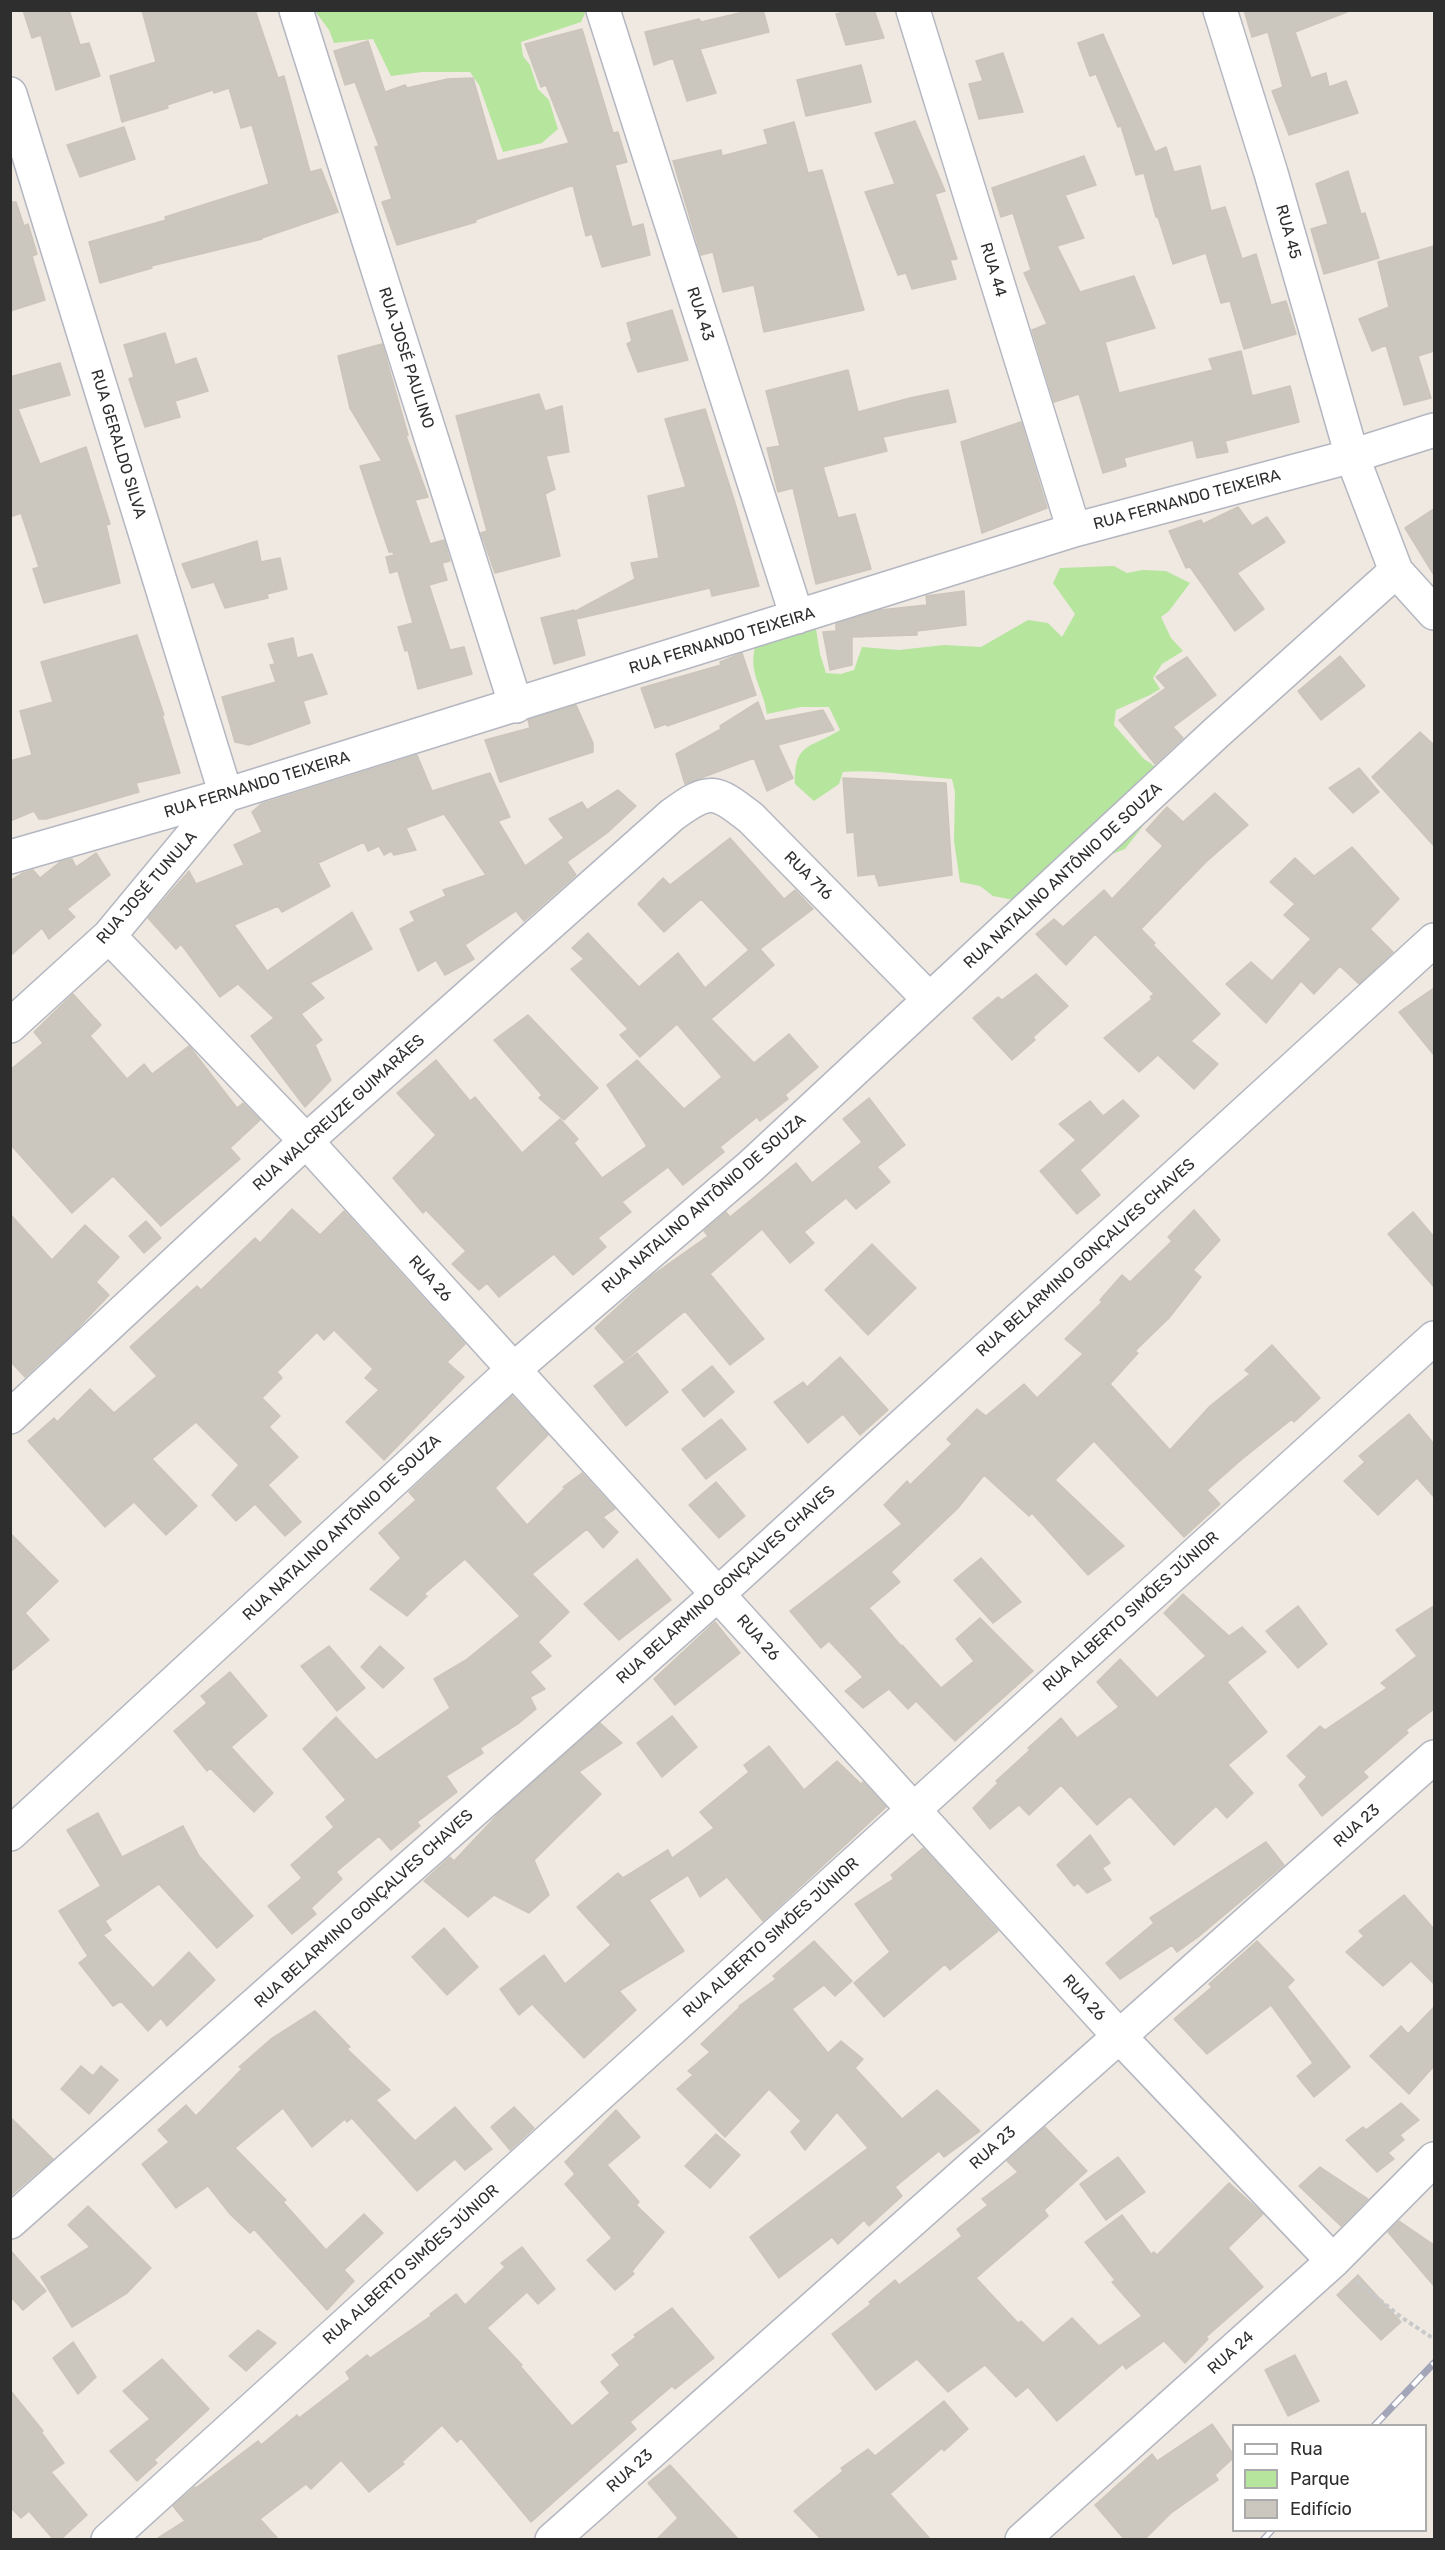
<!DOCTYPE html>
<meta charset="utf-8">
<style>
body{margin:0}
#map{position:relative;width:1445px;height:2550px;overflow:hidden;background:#efe9e1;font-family:Rubik,sans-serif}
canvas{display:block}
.frame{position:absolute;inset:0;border:12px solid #2e2e2e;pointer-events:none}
.legend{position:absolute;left:1232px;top:2424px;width:195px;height:108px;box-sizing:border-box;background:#fff;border:2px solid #ababab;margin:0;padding:8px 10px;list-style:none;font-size:18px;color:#2e2e2e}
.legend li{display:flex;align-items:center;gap:12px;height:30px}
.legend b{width:30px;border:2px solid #ababab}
</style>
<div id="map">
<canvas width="1445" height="2550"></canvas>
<div class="frame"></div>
<ul class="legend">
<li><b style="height:8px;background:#fff"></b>Rua</li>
<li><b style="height:16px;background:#b6e59e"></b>Parque</li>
<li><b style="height:16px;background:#cbc7bf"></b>Edifício</li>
</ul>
</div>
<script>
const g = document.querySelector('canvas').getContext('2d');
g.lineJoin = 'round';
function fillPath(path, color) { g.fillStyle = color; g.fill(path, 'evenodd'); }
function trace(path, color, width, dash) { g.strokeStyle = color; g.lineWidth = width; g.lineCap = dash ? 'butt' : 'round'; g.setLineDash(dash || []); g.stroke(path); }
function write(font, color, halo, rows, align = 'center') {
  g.font = font + ' Rubik,sans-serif'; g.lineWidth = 4.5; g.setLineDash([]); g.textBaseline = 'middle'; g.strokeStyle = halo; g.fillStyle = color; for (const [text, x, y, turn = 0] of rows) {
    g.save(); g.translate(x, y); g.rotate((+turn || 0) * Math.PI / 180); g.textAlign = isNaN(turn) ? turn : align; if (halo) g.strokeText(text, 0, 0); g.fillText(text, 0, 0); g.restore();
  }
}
const green = new Path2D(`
 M315,11H586L581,22L521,42L523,56L530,65L538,89L549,100L558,129L542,143L503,152L479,85L470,72H422L391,76L373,39L334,43L329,30Z
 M1114,566L1127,573L1142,570L1166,571L1190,583L1169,611L1161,617L1171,638L1183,651L1162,664L1153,678L1160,689L1150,695L1116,710L1114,725L1144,759L1165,773L1146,822L1125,849L1086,864L1024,902L993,896L980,886L960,882L954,841L955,792L952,779C915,777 879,769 843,772L839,784L814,801L795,784C794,742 810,749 840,730L829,707H801L767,714C763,685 747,675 756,643L816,629L820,654L826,673L841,674L854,670L862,647L899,650L944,645L981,647L1028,620L1048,623L1062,637L1075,614L1053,583L1060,568Z`);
const building = new Path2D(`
 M23,10H69L80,45L89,43L100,76L56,90L41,35L32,38Z
 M142,10H255L278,78L284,76L310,172L321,169L338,212L262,238V239L151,266L152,268L100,283L89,242L166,220L165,217L269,184L252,125L241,128L229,88L214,93L213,90L167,105L168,108L122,122L110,76L156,62Z
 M752,10H763L769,32L700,49L716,93L687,101L673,58L654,65L645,32L699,19L701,22Z
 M852,10H874L884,38L846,45L836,14Z
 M1244,10H1347V12L1295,32L1311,78L1326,73L1329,87L1346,81L1358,113L1289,135L1272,91L1283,87L1268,32L1252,37Z
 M582,29L613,133L618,132L627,162L615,165L632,227L643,224L650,255L602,267L592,234L586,236L573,185L475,220L476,222L397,245L382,202L392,199L375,147L379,146L355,82L345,85L334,51L368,41L385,92L405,85L407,88L448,79L473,78L497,161L569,143L546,85L541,87L525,44Z
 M1103,34L1155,152L1166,147L1174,172L1200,166L1211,211L1225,207L1242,259L1256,254L1271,305L1286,301L1296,334L1244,349L1230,301L1221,303L1206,253L1173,264L1158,217H1156L1144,173L1136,175L1121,126L1118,127L1096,74L1090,76L1078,43Z
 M1003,53L1023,112L979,119L969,84L983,81L976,61Z
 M861,65L871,102L806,116L797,80Z
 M915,121L945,191L935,194L957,259L950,260L956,279L912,289L906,273L898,275L865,192L895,184L875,133Z
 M794,122L808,173L822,170L864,310L764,332L754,285L723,292L713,252L701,255L673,161L721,150L722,156L768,144L764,130Z
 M124,127L135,159L80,177L67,145Z
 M1084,156L1096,185L1065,195L1084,238L1057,246L1080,292L1134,276L1155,328L1105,342L1119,393L1213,370L1209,359L1241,351L1252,396L1290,386L1299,422L1225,441L1228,452L1197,458L1193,440L1124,458L1126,466L1103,473L1079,394L1054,402L1032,330L1047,324L1024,273L1031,270L1013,213L1001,217L992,188Z
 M1348,171L1361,214L1365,213L1379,258L1324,274L1311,229L1328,224L1316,184Z
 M10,202H16L24,226L28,224L37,254L32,256L45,300L10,311Z
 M1434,246V351L1418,356L1431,398L1404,405L1386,345L1372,351L1359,319L1389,307L1378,262Z
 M672,310L688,360L638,372L627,344L632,341L627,323Z
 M165,333L175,365L196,358L208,391L175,401L180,417L145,427L129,379L134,377L124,345Z
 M382,344L408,435L406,436L428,497L415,500L430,544L444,540L450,561L442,563L447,580L429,585L450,650L464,647L472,674L418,689L408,650L405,651L398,627L413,623L398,571L390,573L386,557L394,555L393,552H389L360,466L382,461L350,408L338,356Z
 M60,363L70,395L18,409L40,464L86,447L110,524L106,525L120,583L44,603L33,569L39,567L21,513L10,517V377Z
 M848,370L858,412L910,398L948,390L956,422L883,437L887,451L823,467L838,518L855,514L871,569L816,584L793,488L778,492L767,448L780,446L766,391Z
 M539,394L545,411L562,406L569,452L546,456L555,489L545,494L560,556L495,573L481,533L487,531L456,416Z
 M705,409L735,503L759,586L712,596L710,588L576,619L585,655L554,664L541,618L574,610V612L635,579L631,563L659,558L648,496L686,487L665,419Z
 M1021,422L1047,508L982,533L961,442Z
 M1238,507L1252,526L1267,517L1285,542L1237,573L1264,609L1235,631L1190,567L1186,568L1169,531L1201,520L1203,524Z
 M1434,509V575L1405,528Z
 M257,541L261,562L280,558L287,589L267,594L268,598L225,608L214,582L192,588L182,564Z
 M964,591L966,625L917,631V635L852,637V665L830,670L823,632L836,631V624L880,610L927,605L926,596Z
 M137,635L164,715H162L180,773L136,783L139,792L46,819H39L34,811L10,821V761L32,755L20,711L53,702L41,662Z
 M293,638L297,658L312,654L327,694L303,701L310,723L249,745L235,742L222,697L276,682L270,665L275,664L268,644Z
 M742,653L756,695L667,726L666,724L655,728L641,688L721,665L720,662Z
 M1340,656L1365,686L1321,720L1298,691Z
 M1187,657L1216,695L1173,727L1183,738L1155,764L1119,720L1166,688L1156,677Z
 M758,702L765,721L823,710L834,730L778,745L793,778L767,791L754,758L685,784L676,754L721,729L720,726Z
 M576,705L593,743V752L500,782L485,740L530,728L528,720Z
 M1420,732L1434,745V846L1372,777Z
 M417,755L432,791L490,773L510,817L498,821L525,866L564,838L549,819L582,802L587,810L618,790L636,806L607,833L567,862L576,875L524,921L516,911L465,945L474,959L445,975L436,960L418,971L400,929L415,921L410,912L446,896L443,890L486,875L444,814L406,828L416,850L394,855L391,851L384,855L379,846L368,851L364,842L318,863L330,886L282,912L278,906L234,925L267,971L352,912L372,949L310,983L324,998L301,1014L322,1040L315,1045L331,1080L305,1107L251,1036L274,1018L238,984L220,997L181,944L176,949L148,918L189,871L196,884L244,865L234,845L262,832L252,812L261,804Z
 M1359,768L1379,792L1353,813L1329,788Z
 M843,778L946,783L952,875L879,886L875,874L858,876L854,832L847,833Z
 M1215,793L1248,825L1206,862L1141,929L1155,943L1153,945L1220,1014L1191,1041L1218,1064L1194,1089L1158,1055L1139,1072L1104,1038L1152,999L1150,997L1154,994L1095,934L1066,965L1036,934L1054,919L1063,927L1104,890L1112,899L1163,846L1146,830L1167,807L1183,822Z
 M730,838L784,899L795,890L813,909L760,949L774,965L711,1019L754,1063L789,1034L818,1067L785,1095L788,1099L760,1121L757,1117L720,1147L724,1152L683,1185L668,1167L622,1202L631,1212L598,1238L606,1247L573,1275L554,1254L499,1297L487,1283L479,1290L452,1264L466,1251L426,1210L423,1213L393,1178L436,1135L397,1093L436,1060L470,1101L475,1097L522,1153L560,1119L578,1139L574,1143L602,1178L647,1146L607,1085L637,1060L684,1109L722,1077L677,1024L640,1057L620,1035L628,1029L571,969L584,959L572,948L588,933L639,987L678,953L705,988L749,950L701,899L664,932L638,904L663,878L670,885Z
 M1352,847L1399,899L1370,929L1393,952L1359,984L1340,966L1314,994L1301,981L1266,1023L1226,984L1251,962L1272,981L1311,939L1284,915L1295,904L1270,882L1295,858L1314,876Z
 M96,853L110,875L67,909L75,917L49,939L42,928L10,956V881L23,873L33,870L40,878L60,862L72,859L76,867Z
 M1036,974L1068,1006L1033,1037L1035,1040L1012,1060L973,1018L998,997L1002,1000Z
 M1434,988V1055L1399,1012Z
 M73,994L101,1025L90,1036L127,1079L144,1064L152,1074L189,1046L237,1108L243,1103L260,1120L230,1148L240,1159L161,1226L113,1176L72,1213L10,1144V1070L43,1043L34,1032Z
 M528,1015L598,1088L564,1120L539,1098L542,1095L494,1040Z
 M869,1098L905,1145L877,1167L890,1182L856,1209L846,1198L804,1232L814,1243L790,1263L762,1229L710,1274L764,1339L730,1365L685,1311L624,1361L595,1328L650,1277L708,1236L704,1231L726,1212L730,1217L796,1163L812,1183L862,1142L843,1119Z
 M1123,1100L1139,1116L1080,1170L1100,1195L1077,1214L1040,1171L1076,1140L1059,1124L1090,1101L1103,1116Z
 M292,1209L320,1235L344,1211L465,1344L447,1362L464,1377L384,1460L346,1422L379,1390L365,1378L373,1369L334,1330L324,1340L317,1332L277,1372L282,1378L262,1398L280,1416L269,1427L298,1457L268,1485L301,1522L285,1536L255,1504L236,1521L212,1495L239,1465L196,1422L152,1459L197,1506L166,1535L134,1502L105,1527L28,1441L54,1418L57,1422L90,1389L114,1413L157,1376L130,1347L197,1286L201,1290L255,1238L260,1243Z
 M1194,1210L1220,1240L1193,1270L1201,1277L1169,1318L1135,1351L1138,1353L1110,1384L1170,1450L1210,1406L1250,1374L1245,1370L1272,1345L1320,1398L1294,1422L1292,1419L1241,1460L1207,1490L1220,1504L1184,1537L1094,1441L1055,1480L1124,1546L1088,1575L1032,1513L1029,1516L984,1475L958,1508L891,1572L900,1582L869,1608L901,1646L902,1645L941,1688L974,1661L956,1639L980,1618L1033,1671L955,1741L916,1701L908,1709L889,1689L863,1708L845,1691L863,1677L829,1641L821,1648L790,1611L902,1524L884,1505L907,1481L910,1485L952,1444L947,1439L977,1409L986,1416L1024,1384L1037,1398L1083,1354L1065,1339L1102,1302L1100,1300L1122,1275L1130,1282L1172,1241L1168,1237Z
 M1413,1212L1434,1237V1287L1388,1234Z
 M10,1214L52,1260L85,1225L119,1257L96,1282L109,1295L76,1330L25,1377L10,1361Z
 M146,1221L161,1238L144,1253L129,1236Z
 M872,1244L916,1288L868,1335L825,1290Z
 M637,1353L668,1392L626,1426L594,1386Z
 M840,1357L888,1410L860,1435L843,1414L808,1443L774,1402L803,1382L807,1387Z
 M712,1366L734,1392L704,1417L682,1390Z
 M512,1396L548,1435L495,1488L527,1525L565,1488L563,1487L582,1473L615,1509L603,1517L618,1532L603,1548L587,1529L532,1574L569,1612L538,1642L551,1656L530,1672L545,1689L530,1697L536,1709L519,1723L480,1748L483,1753L446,1776L457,1792L417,1822L420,1826L391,1850L379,1836L336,1872L342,1879L311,1908L316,1914L292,1934L268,1906L302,1878L291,1865L334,1827L326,1817L346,1800L303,1749L336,1717L376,1760L450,1708L434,1679L466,1660L520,1616L465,1559L424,1594L427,1596L407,1616L370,1589L401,1558L379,1533L416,1500L409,1492Z
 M1409,1414L1434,1444V1497L1417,1478L1378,1515L1344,1481L1365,1462L1359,1456Z
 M721,1419L746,1449L706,1479L682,1449Z
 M716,1482L745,1516L719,1538L689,1505Z
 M10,1533L58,1581L25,1613L49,1640L10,1672Z
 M981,1558L1021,1602L993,1623L954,1580Z
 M637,1559L671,1600L619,1640L584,1604Z
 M1183,1594L1229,1636L1242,1627L1266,1652L1227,1682L1267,1732L1228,1765L1253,1793L1227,1818L1216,1806L1174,1845L1130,1796L1097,1825L1061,1785L1029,1815L1019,1805L990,1829L973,1808L998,1783L996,1781L1030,1750L1028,1748L1061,1718L1077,1738L1119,1707L1097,1682L1120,1659L1157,1698L1206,1656L1164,1613Z
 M1298,1606L1327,1644L1298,1668L1266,1631Z
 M1434,1606V1709L1406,1730L1408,1733L1363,1772L1368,1777L1322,1816L1299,1785L1307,1777L1287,1756L1320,1726L1325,1730L1387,1688L1381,1683L1417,1656L1396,1630Z
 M715,1622L740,1653L675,1705L654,1679Z
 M329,1646L365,1688L337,1711L301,1666Z
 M380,1646L404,1668L383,1688L361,1667Z
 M230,1672L267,1716L231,1747L273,1793L254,1812L210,1768L207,1771L174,1731L207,1703L201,1696Z
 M672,1716L697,1747L662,1777L637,1743Z
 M600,1723L622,1743L579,1772L601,1794L534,1860L549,1895L529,1913L494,1895L468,1917L424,1881L450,1857L454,1861L501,1811Z
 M769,1746L804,1790L837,1761L861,1784L863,1782L886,1807L763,1921L727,1877L700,1897L688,1875L649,1900L684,1951L619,1991L636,2010L584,2058L532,2004L519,2015L500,1989L544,1955L565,1984L611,1945L577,1907L618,1873L623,1878L668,1850L672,1858L714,1828L700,1812L749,1772L744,1765Z
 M98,1813L122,1857L183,1826L199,1856L253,1916L217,1948L159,1884L105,1921L111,1930L103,1935L153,1988L189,1952L215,1980L167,2026L161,2018L148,2031L121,2001L113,2006L79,1963L88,1956L59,1911L101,1886L67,1830Z
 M1090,1835L1110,1863L1102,1868L1111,1880L1087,1893L1078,1883L1074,1886L1057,1865Z
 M1266,1842L1284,1865L1198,1937L1177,1952L1172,1945L1120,1979L1106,1963L1154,1923L1150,1918Z
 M923,1848L998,1931L950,1970L945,1964L884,2017L854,1983L890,1952L855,1904L894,1879L891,1875Z
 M1404,1895L1434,1929V1984L1411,1961L1383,1986L1346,1952L1364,1936L1359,1931Z
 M444,1928L478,1967L447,1995L412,1957Z
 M814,1941L852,1981L835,1996L824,1985L792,2009L828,2053L841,2041L863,2059L855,2068L902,2119L937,2090L980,2131L944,2157L939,2151L895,2187L902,2196L869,2226L864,2220L838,2244L832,2237L779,2278L750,2237L868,2148L837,2112L805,2150L791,2132L801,2121L769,2089L725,2137L677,2089L693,2075L688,2071L710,2052L701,2044L740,2007L739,2006L776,1979L773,1976Z
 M1257,1941L1294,1980L1287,1987L1350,2067L1314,2097L1297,2076L1313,2063L1271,2005L1207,2054L1174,2019L1212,1987L1209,1984Z
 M1434,2007V2066L1409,2094L1370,2056L1401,2026L1408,2034Z
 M315,2011L350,2047L347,2049L390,2090L376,2100L415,2141L455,2107L492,2149L465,2170L455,2159L417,2191L352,2118L347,2122L345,2119L312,2147L283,2108L235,2148L286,2200L283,2202L326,2250L364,2214L383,2233L344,2270L354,2281L327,2310L254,2229L250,2233L230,2214L208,2186L176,2208L142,2164L169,2142L158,2130L186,2105L196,2116L242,2069L239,2067L271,2039Z
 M81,2066L93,2076L101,2066L118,2080L89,2114L61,2089Z
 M1401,2103L1419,2120L1400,2135L1404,2140L1388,2153L1394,2159L1377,2172L1346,2140L1363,2127L1366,2130Z
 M514,2107L534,2128L510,2150L491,2127Z
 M616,2110L640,2137L607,2165L639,2202L636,2205L664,2232L632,2271L634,2274L615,2290L587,2260L612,2238L565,2184L575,2174L565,2162Z
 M10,2117L53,2159L10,2196Z
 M1045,2127L1087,2171L1044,2210L1048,2216L976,2278L1018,2323L1021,2321L1043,2343L1072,2318L1099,2346L1142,2316L1112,2282L1115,2280L1085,2242L1122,2215L1151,2254L1154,2252L1157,2255L1229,2183L1263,2214L1228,2248L1263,2287L1206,2337L1208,2339L1185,2363L1164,2341L1126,2369L1123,2364L1057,2421L1028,2387L1016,2397L985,2365L948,2392L917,2359L876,2390L832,2334L871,2304L869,2302L895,2280L899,2285L962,2236L957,2229L988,2205L982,2199L1018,2172L1007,2161Z
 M716,2134L740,2155L710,2188L685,2166Z
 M1118,2157L1145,2192L1106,2220L1080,2184Z
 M1320,2167L1368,2199L1341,2226L1299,2186Z
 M88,2206L151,2268L127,2293L72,2327L41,2277L90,2247L68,2225Z
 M1399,2221L1434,2245V2286L1388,2232Z
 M522,2247L555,2289L538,2304L527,2292L487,2328L522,2365L520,2366L572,2426L610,2393L601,2382L620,2365L612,2355L636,2337L634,2335L672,2308L714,2358L675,2389L672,2386L630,2422L636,2429L531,2522L461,2438L457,2442L442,2425L402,2462L404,2464L369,2492L341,2460L311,2489L306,2484L260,2519L279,2540H155L185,2521L173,2506L195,2487L196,2488L258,2441L261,2445L297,2415L299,2418L350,2379L346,2372L367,2355L370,2358L431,2316L430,2314L456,2294L465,2305L505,2267L501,2263Z
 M10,2250L46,2291L23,2310L10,2296Z
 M1358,2275L1401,2322L1381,2340L1337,2295Z
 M258,2330L276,2343L246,2371L229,2356Z
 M73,2342L96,2377L78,2394L53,2358Z
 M1295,2355L1319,2401L1288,2416L1265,2370Z
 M162,2359L209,2409L154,2460L157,2463L137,2481L110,2451L150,2419L123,2391Z
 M10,2390L43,2431L41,2432L64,2463L51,2472L87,2515L60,2540H54L29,2511L21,2518L10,2507Z
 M944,2401L968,2429L944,2451L942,2448L890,2494L931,2540L821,2539L794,2511L843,2471L841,2468L868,2449L875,2456Z
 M1212,2424L1233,2454V2458L1215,2475L1218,2480L1171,2513L1144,2540H1125L1095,2505L1152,2454L1157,2461Z
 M670,2465L739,2540H656L678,2518L648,2483Z`);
const path = new Path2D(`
 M1356,2281L1401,2317L1434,2339`);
const minor = new Path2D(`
 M296,10L516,706
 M603,10L797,617
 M913,10L1074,530
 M1220,10L1271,173L1352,456L1396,571L1434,613
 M10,94L226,795L109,936L10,1026
 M10,857L226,795L1074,530L1352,456L1434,430
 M109,936L306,1141L1119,2036L1333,2261
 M10,1417L306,1141L672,815C710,787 715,790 751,818L929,999
 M10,1834L513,1370L751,1166L1215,734L1396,571
 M10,2222L719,1593L1434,940
 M108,2540L1434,1338
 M552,2540L1434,1757
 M1022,2540L1333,2261L1434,2159`);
const rail = new Path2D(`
 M1374,2426L1434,2363
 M1263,2540L1272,2530`);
const streetNames = [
 ["RUA 45",1288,232,74],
 ["RUA 44",993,270,73],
 ["RUA 43",700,314,72],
 ["RUA JOSÉ PAULINO",406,358,72],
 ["RUA GERALDO SILVA",118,444,73],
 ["RUA FERNANDO TEIXEIRA",1187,500,-15],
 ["RUA FERNANDO TEIXEIRA",722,641,-17],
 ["RUA FERNANDO TEIXEIRA",257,785,-17],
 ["RUA 716",808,876,45],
 ["RUA NATALINO ANTÔNIO DE SOUZA",1063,876,-43],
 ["RUA JOSÉ TUNULA",147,888,-49],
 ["RUA WALCREUZE GUIMARÃES",339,1113,-42],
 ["RUA NATALINO ANTÔNIO DE SOUZA",704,1204,-41],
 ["RUA BELARMINO GONÇALVES CHAVES",1086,1258,-42],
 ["RUA 26",430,1279,48],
 ["RUA NATALINO ANTÔNIO DE SOUZA",342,1528,-43],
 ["RUA BELARMINO GONÇALVES CHAVES",726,1585,-42],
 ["RUA ALBERTO SIMÕES JÚNIOR",1131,1612,-42],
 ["RUA 26",758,1638,48],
 ["RUA 23",1357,1826,-42],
 ["RUA BELARMINO GONÇALVES CHAVES",364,1909,-42],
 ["RUA ALBERTO SIMÕES JÚNIOR",771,1938,-42],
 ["RUA 26",1084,1998,48],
 ["RUA 23",993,2148,-42],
 ["RUA ALBERTO SIMÕES JÚNIOR",411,2265,-42],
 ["RUA 24",1231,2353,-42],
 ["RUA 23",630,2471,-42]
];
fillPath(green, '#b6e59e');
fillPath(building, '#cbc7bf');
trace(building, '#cbc5ba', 1.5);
trace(minor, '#b4b7c1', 36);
trace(path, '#c9c9c9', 4, [4.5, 3]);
trace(minor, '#fff', 33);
trace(rail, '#a3a6b8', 7);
trace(rail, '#fff', 4.5, [14]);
write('16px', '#2e2e2e', '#fff', streetNames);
</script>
